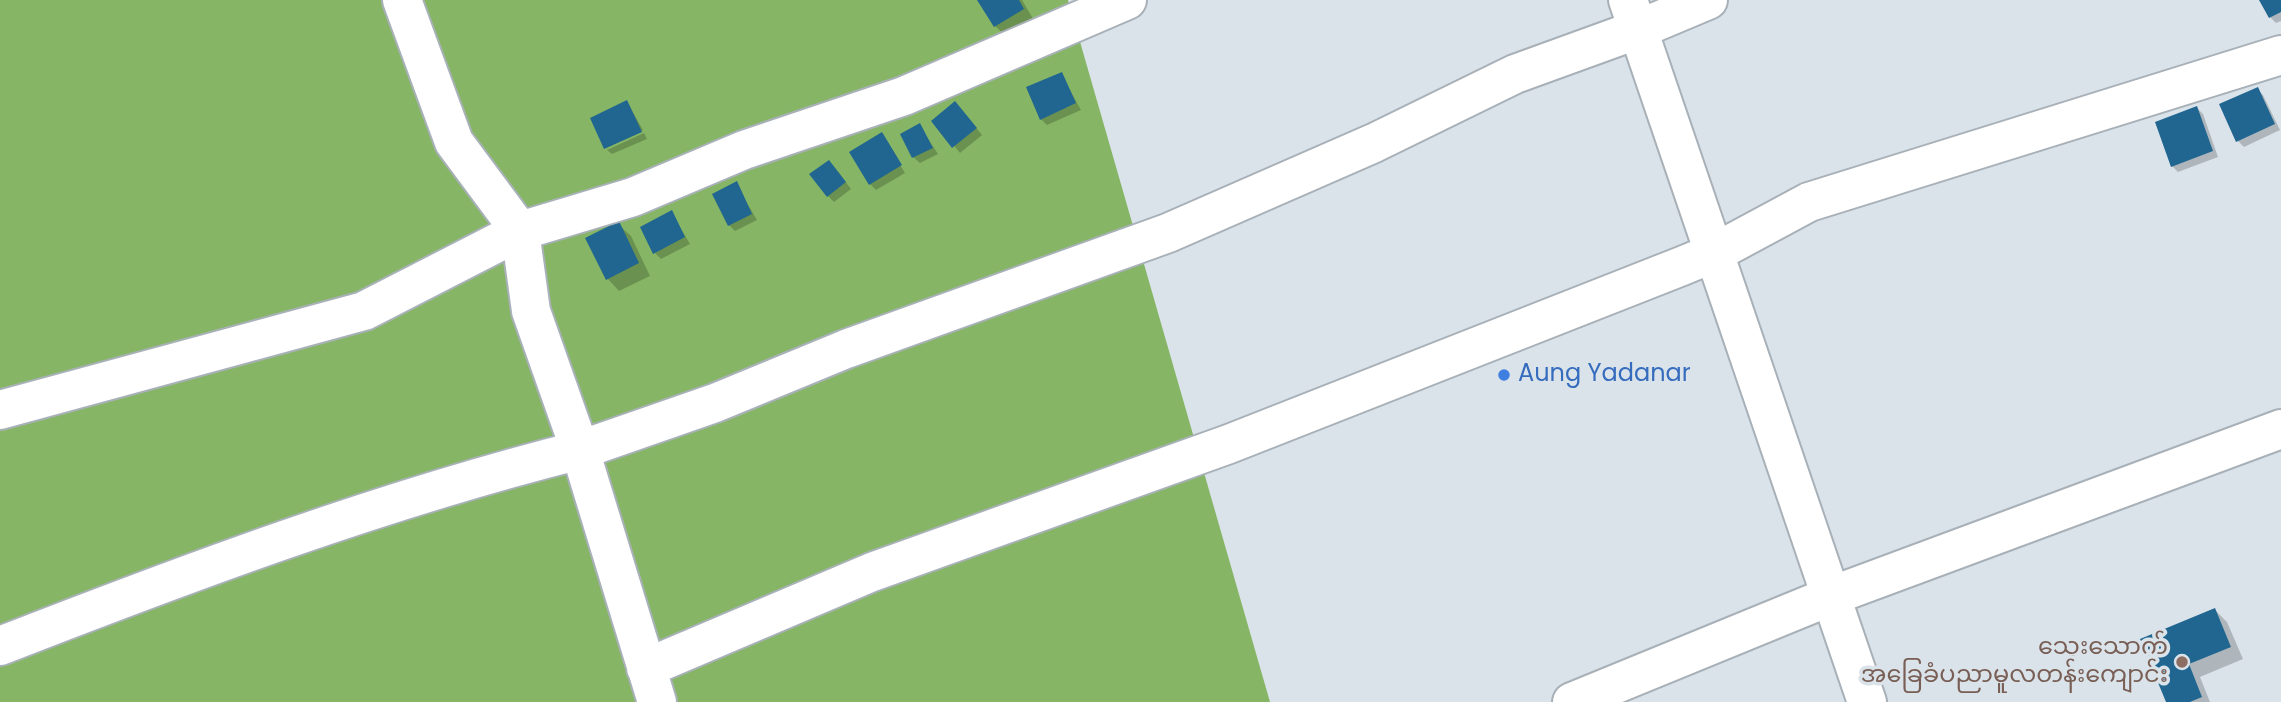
<!DOCTYPE html>
<meta charset="utf-8">
<style>
body{margin:0}
canvas{display:block;background:#dae3ea}
</style>
<canvas width="2281" height="702"></canvas>
<script>
const g = document.querySelector('canvas').getContext('2d');
g.lineJoin = 'round';
function fillPath(path, color) { g.fillStyle = color; g.fill(path, 'evenodd'); }
function trace(path, color, width, dash) { g.strokeStyle = color; g.lineWidth = width; g.lineCap = dash ? 'butt' : 'round'; g.setLineDash(dash || []); g.stroke(path); }
function write(font, color, halo, rows, align = 'center') {
  g.font = font + ' Poppins,"Noto Sans Myanmar",sans-serif'; g.lineWidth = 7; g.setLineDash([]); g.textBaseline = 'middle'; g.strokeStyle = halo; g.fillStyle = color; for (const [text, x, y, turn = 0] of rows) {
    g.save(); g.translate(x, y); g.rotate((+turn || 0) * Math.PI / 180); g.textAlign = isNaN(turn) ? turn : align; if (halo) g.strokeText(text, 0, 0); g.fillText(text, 0, 0); g.restore();
  }
}
const forest = new Path2D(`
 M0,0H1068L1270,702H0Z`);
const shadow = new Path2D(`
 M979,0H1022L1035,22L1008,38L995,26Z
 M2261,0H2281V21L2276,23L2270,17Z
 M1061,74L1081,110L1047,125L1041,119Z
 M2257,89L2263,95L2280,130L2244,147L2238,141Z
 M627,102L643,130L606,148L592,118Z
 M2197,108L2203,114L2218,157L2178,172L2172,166Z
 M961,109L982,135L960,153L934,121Z
 M919,125L938,154L920,163L913,157Z
 M644,133L647,139L612,154L607,150Z
 M882,134L905,173L876,190L870,184Z
 M835,168L851,189L834,202L828,196Z
 M736,184L757,220L735,231L729,225Z
 M671,212L690,244L661,259L655,253Z
 M618,224L631,236L650,276L619,291L607,278Z
 M2215,610L2227,622L2243,659L2200,677L2210,702H2168Z`);
const building = new Path2D(`
 M977,0H1019L1024,9L994,27Z
 M2259,0H2281V12L2269,18Z
 M1062,72L1076,103L1040,120L1026,87Z
 M2258,87L2275,124L2236,142L2219,104Z
 M627,100L642,132L604,149L590,118Z
 M955,101L977,128L952,148L931,121Z
 M2197,106L2213,151L2171,167L2155,122Z
 M920,123L933,148L912,158L900,134Z
 M882,132L902,165L869,185L849,152Z
 M829,160L846,182L827,197L809,174Z
 M737,181L752,214L728,226L712,194Z
 M672,210L685,237L653,254L640,227Z
 M619,221L639,263L606,280L585,238Z
 M2215,608L2231,647L2189,664L2202,697L2190,702H2166L2140,639Z`);
const minor = new Path2D(`
 M402,0L454,142L520,231L531,311L580,450L715,403L846,349L1168,233L1374,143L1515,74L1639,29L1708,0
 M1628,0L1867,702
 M0,410L364,311L520,231L633,197L744,150L904,96L1127,0
 M0,646C190,572 382,500 580,450L657,702
 M646,668L872,572L1229,444L1682,266L1716,252L1809,202L2281,55
 M1572,702L1831,596L2281,429`);
const markers = [
 [1504,375,7,"#3f7fe0"],
 [2182,662,7,"#8d6e63"]
];
const shopNames = [
 ["Aung Yadanar",1518,375]
];
const educationNames = [
 ["သွေးသောက်",2168,648],
 ["အခြေခံပညာမူလတန်းကျောင်း",2168,676]
];
fillPath(forest, '#86b665');
fillPath(shadow, '#0003');
fillPath(building, '#206691');
trace(minor, '#a9b1b8', 42);
trace(minor, '#fff', 38);
for (const [x, y, r, color] of markers) { const dot = new Path2D(); dot.arc(x, y, r, 0, 2 * Math.PI); g.fillStyle = color; g.fill(dot); trace(dot, '#dae3ea', 2.5); }
write('24px', '#366cbe', '#dae3ea', shopNames, 'left');
write('24px', '#785e54', '#dae3ea', educationNames, 'right');
</script>
